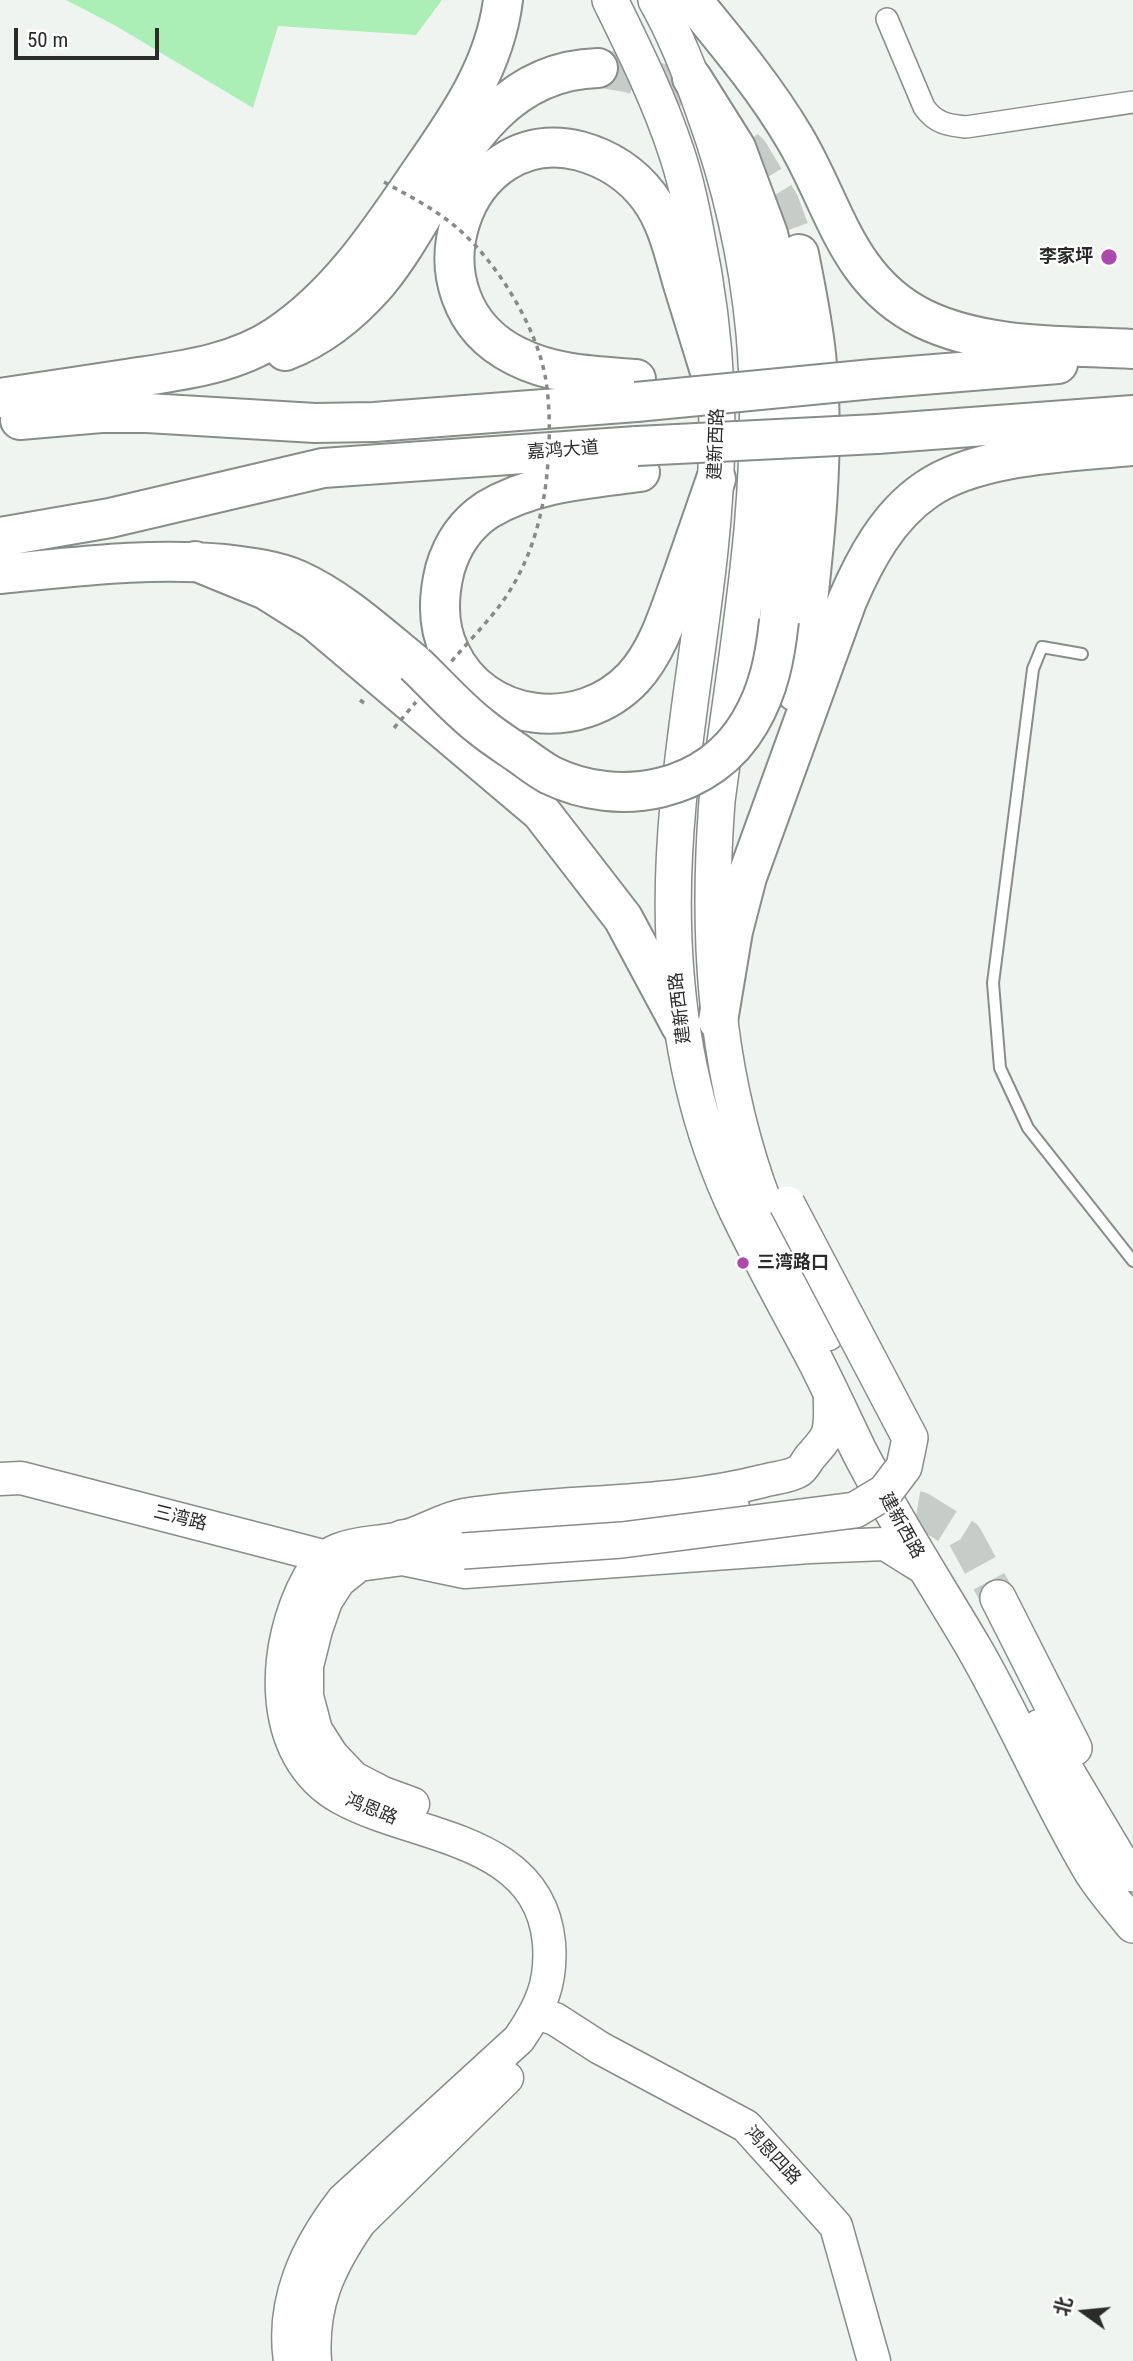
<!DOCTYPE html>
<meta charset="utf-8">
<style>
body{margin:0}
#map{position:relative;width:1133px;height:2361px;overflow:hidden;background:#f0f4f1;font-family:"Roboto Condensed","Noto Sans SC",sans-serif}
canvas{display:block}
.north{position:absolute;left:1049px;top:2277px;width:70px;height:70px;-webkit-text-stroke:5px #fff;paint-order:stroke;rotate:285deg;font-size:19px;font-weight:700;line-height:28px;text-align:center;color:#2a2c2a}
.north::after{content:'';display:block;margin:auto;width:24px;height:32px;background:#2a2c2a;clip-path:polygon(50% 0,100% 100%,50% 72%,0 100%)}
.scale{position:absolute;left:14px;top:28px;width:145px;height:32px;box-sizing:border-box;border:4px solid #2a2c2a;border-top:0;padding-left:9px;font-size:21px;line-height:24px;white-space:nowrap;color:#2a2c2a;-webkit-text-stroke:5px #fff;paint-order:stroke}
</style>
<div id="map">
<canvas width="1133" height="2361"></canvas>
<div class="north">北</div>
<div class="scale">50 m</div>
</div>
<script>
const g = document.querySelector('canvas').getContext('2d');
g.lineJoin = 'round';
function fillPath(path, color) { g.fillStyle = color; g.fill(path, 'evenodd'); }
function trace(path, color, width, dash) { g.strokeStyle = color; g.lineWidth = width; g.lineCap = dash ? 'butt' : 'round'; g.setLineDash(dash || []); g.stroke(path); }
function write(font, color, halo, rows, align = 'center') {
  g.font = font + ' "Roboto Condensed","Noto Sans SC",sans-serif'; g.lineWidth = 5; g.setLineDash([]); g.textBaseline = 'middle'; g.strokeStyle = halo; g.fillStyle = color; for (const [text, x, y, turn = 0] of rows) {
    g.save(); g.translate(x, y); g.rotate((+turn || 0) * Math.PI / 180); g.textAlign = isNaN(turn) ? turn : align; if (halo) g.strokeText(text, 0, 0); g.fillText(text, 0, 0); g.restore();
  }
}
const green = new Path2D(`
 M66,0H442L416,35L278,26L253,108L116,26Z`);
const primaryTunnel = new Path2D(`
 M865,1500L920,1509L965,1537L998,1598`);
const highwayTunnel = new Path2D(`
 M598,68L626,73L670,85L716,119L750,153L780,203L799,254`);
const path = new Path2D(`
 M360,700L368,706`);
const lane = new Path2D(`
 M1082,654L1042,647L1033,669L993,983L1000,1068L1028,1128L1133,1261`);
const street = new Path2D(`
 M887,19L924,107C935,123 947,125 966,127L1133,102`);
const secondary = new Path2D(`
 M0,1479L21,1478L342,1561
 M413,1804L383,1793L354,1778L332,1755L316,1730L307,1696V1666L316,1630L326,1601L339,1581L359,1565L403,1559L465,1572L810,1547L885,1544L925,1569
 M537,2013L555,2019L600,2048L746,2126L836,2226L874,2361
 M290,2361C281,2300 307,2247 343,2200L519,2039C541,2007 552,1983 549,1943C539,1836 415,1839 341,1798C264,1755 272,1643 309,1577C330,1539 364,1546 400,1538C422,1533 442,1519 464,1515C563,1499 666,1506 763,1481C773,1478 790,1477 799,1471C803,1469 807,1461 810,1457C816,1450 826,1440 828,1432C832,1419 829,1402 830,1389
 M315,2361C311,2305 329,2267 360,2222L507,2078`);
const primary = new Path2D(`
 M610,0C634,49 659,99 676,151C685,177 691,205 696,232C719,341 722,439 710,550C696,681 668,809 674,941C678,1034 697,1127 737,1211C761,1261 788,1309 814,1358C830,1389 844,1420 859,1451C894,1519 935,1582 974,1648C1015,1719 1047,1796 1089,1867C1101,1888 1118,1906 1133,1925
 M656,0C676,35 691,74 704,112C730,183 747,258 754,333C768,489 737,647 717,801C707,933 714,1058 757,1184C775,1235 803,1284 827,1333
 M402,1538L732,1509
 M998,1598L1074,1748
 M1040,1727L1118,1858L1133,1874`);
const highway = new Path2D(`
 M692,0C728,44 765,88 794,137C835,205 846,281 924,319C987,349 1064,345 1133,349
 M692,78L736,148L768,234L778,272L789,361L791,410L779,621
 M285,351C322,337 352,312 378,282C443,203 475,71 598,68
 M636,379C595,376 553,375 516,356C401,299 462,121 580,151C609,159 631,173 649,197C667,221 674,253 682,281C694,320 706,359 718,398
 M873,379L1058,364
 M0,398C42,392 84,385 126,379C177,371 232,366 277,336C339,295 381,230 422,170C459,117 495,65 503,0
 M20,420L101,413H147L315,423L374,422L636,402
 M877,434L1133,415
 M640,472C588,479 533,482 487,510C466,524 452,545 445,569C438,597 437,626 450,652C483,723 580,734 633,678C659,650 670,609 683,574C694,542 705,510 716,479
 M0,537L110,518L323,468L637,446
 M195,561L266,590L315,621L541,812L623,918L681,1026
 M0,574C75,567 149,557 224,564C249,567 275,570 298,580C342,600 378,634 415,664
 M796,692L800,673C811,571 826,468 817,364C814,327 806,290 799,254
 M718,1021L733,931L747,877L847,601C865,559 888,516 926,490C977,454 1072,452 1133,446`);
const pathBridge = new Path2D(`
 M384,182C409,196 435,209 456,227C497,261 538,329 546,381C550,408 550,434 548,461C545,510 532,560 503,601C488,622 468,642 451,662
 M394,728L416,702`);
const primaryBridge = new Path2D(`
 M463,1551L622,1540L855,1510L885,1492L904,1467L910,1438L787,1204`);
const highwayBridge = new Path2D(`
 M636,402L873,379
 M637,446L877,434
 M415,664C436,684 457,708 480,726C492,736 506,745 519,754C529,761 539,769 550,775C619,809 710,792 750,722C769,690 775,657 779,621`);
const markers = [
 [1109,257,9,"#af48ac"],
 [743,1263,7,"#af48ac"]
];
const poiNames = [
 ["李家坪",1093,257],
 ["三湾路口",757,1263,"left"]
];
const streetNames = [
 ["建新西路",717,444,-88],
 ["嘉鸿大道",563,451,-4],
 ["建新西路",681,1008,-97],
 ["三湾路",180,1519,14],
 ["建新西路",901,1526,61],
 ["鸿恩路",371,1810,22],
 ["鸿恩四路",772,2156,47]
];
fillPath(green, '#acefb6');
trace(primaryTunnel, '#c8ccc9', 35, [35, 18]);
trace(highwayTunnel, '#c8ccc9', 38, [38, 19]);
trace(lane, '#898d8a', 14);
trace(street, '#898d8a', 24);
trace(secondary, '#898d8a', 35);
trace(primary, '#898d8a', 38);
trace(highway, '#898d8a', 42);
trace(path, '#878a87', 3.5, [5, 5]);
trace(lane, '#fff', 10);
trace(street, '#fff', 21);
trace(secondary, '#fff', 32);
trace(primary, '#fff', 35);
trace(highway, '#fff', 38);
trace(primaryBridge, '#898d8a', 38, []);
trace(highwayBridge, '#898d8a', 42, []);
trace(pathBridge, '#878a87', 3.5, [5, 5]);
trace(primaryBridge, '#fff', 35);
trace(highwayBridge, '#fff', 38);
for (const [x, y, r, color] of markers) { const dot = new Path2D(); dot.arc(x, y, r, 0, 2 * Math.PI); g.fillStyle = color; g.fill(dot); trace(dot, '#fff', 2.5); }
write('bold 18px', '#2a2c2a', '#fff', poiNames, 'right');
write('18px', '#2a2c2a', '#fff', streetNames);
</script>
